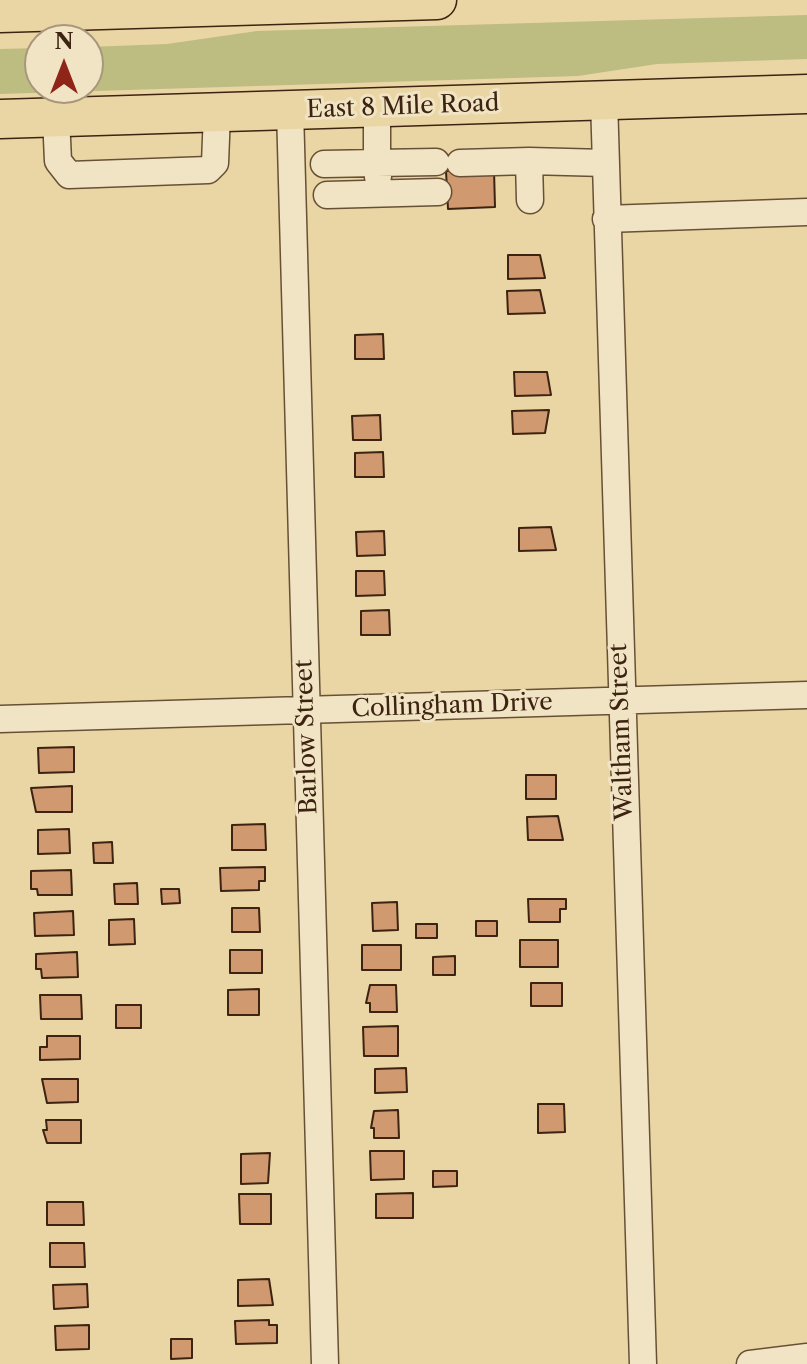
<!DOCTYPE html>
<style>
body{margin:0}
#map{position:relative;width:807px;height:1364px;overflow:hidden;background:#ead6a4;font-family:"Libre Caslon Text",serif}
canvas{display:block}
.north{position:absolute;left:24px;top:24px;width:80px;height:80px;box-sizing:border-box;background:#f1e4c4;border:2px solid #a9977c;border-radius:50%;rotate:0deg;font-size:22px;font-weight:700;line-height:32px;text-align:center;color:#3d2311}
.north::after{content:'';display:block;margin:auto;width:28px;height:36px;background:#8f2418;clip-path:polygon(50% 0,100% 100%,50% 72%,0 100%)}
</style>
<div id="map">
<canvas width="807" height="1364"></canvas>
<div class="north">N</div>
</div>
<script>
const g = document.querySelector('canvas').getContext('2d');
g.lineJoin = 'round';
function fillPath(path, color) { g.fillStyle = color; g.fill(path, 'evenodd'); }
function trace(path, color, width, dash) { g.strokeStyle = color; g.lineWidth = width; g.lineCap = dash ? 'butt' : 'round'; g.setLineDash(dash || []); g.stroke(path); }
function write(font, color, halo, rows, align = 'center') {
  g.font = font + ' "Libre Caslon Text",serif'; g.lineWidth = 6; g.setLineDash([]); g.textBaseline = 'middle'; g.strokeStyle = halo; g.fillStyle = color; for (const [text, x, y, turn = 0] of rows) {
    g.save(); g.translate(x, y); g.rotate((+turn || 0) * Math.PI / 180); g.textAlign = isNaN(turn) ? turn : align; if (halo) g.strokeText(text, 0, 0); g.fillText(text, 0, 0); g.restore();
  }
}
const green = new Path2D(`
 M807,15V59L657,64L578,76L0,94V49L40,48V88H88V47L167,44L257,31Z`);
const building = new Path2D(`
 M494,170L495,207L448,209L446,171Z
 M508,255H540L545,278L508,279Z
 M540,290L545,313L508,314L507,291Z
 M383,334L384,359H355V335Z
 M514,372H547L551,395L515,396Z
 M549,410L545,433L513,434L512,411Z
 M380,415L381,440H353L352,416Z
 M383,452L384,477H355V453Z
 M551,527L556,550L519,551V528Z
 M384,531L385,555L357,556L356,532Z
 M356,571H384L385,595L356,596Z
 M389,610L390,635H361V611Z
 M74,747V772L39,773L38,748Z
 M526,775H556V799H526Z
 M72,786V812H36L31,788Z
 M558,816L563,840H528L527,817Z
 M265,824L266,850H232V825Z
 M69,829L70,853L38,854V830Z
 M112,842L113,863H94L93,843Z
 M265,867V881H259V890L221,891L220,868Z
 M71,870L72,895H38L37,889H31V871Z
 M137,883L138,904H115L114,884Z
 M161,889H179L180,903L162,904Z
 M528,899H566V909H560V922H529Z
 M397,902L398,930L373,931L372,903Z
 M232,908H259L260,932H232Z
 M73,911L74,935L35,936L34,913Z
 M134,919L135,944L109,945V920Z
 M476,921H497V936H476Z
 M416,924H437V938H416Z
 M520,940H558V967H520Z
 M362,945H401V970H362Z
 M230,950H262V973H230Z
 M77,952L78,977L42,978L41,969H36V954Z
 M455,956V975H433V957Z
 M531,983H562V1006H531Z
 M370,985H396L397,1012H370V1003H366Z
 M259,989V1015H228V990Z
 M40,995H81L82,1019H41Z
 M116,1005H141V1028H116Z
 M398,1026V1056H364L363,1027Z
 M47,1036H80V1059L40,1060V1047H47Z
 M406,1068L407,1092L375,1093V1069Z
 M42,1079H78V1102L47,1103Z
 M538,1104H564L565,1132L538,1133Z
 M398,1110L399,1138H374V1128H371L374,1111Z
 M46,1120H81V1143H47L43,1130H47Z
 M370,1151H404V1179L371,1180Z
 M270,1153L268,1183L241,1184V1154Z
 M433,1171H457V1186L433,1187Z
 M413,1193V1218H376V1194Z
 M239,1194H271V1224H240Z
 M47,1202H83L84,1225H47Z
 M50,1243H84L85,1267H50Z
 M269,1279L273,1305L238,1306V1280Z
 M87,1284L88,1307L54,1309L53,1285Z
 M269,1320V1325H277V1343L236,1344L235,1321Z
 M89,1325V1349L56,1350L55,1326Z
 M171,1339H192V1358L171,1359Z`);
const minor = new Path2D(`
 M604,100L643,1364
 M290,110L325,1364
 M56,117L58,161L69,175L208,170L215,163L217,113
 M529,161L605,163
 M460,163L529,161L530,200
 M324,164L377,163V107
 M378,177L377,163L436,162
 M327,195L438,192
 M606,219L807,212
 M0,719L807,695
 M750,1364L807,1357`);
const highway = new Path2D(`
 M0,13L437,0
 M0,119L807,94`);
const streetNames = [
 ["East 8 Mile Road",403,107,-2],
 ["Collingham Drive",452,706,-2],
 ["Waltham Street",622,732,-92],
 ["Barlow Street",307,737,-92]
];
fillPath(green, '#bdbc81');
fillPath(building, '#d1996f');
trace(building, '#3d2311', 2);
trace(minor, '#685036', 29);
trace(highway, '#3d2311', 41);
trace(minor, '#f1e4c4', 26);
trace(highway, '#ead6a4', 38);
write('24px', '#3d2311', '#f1e4c4', streetNames);
</script>
